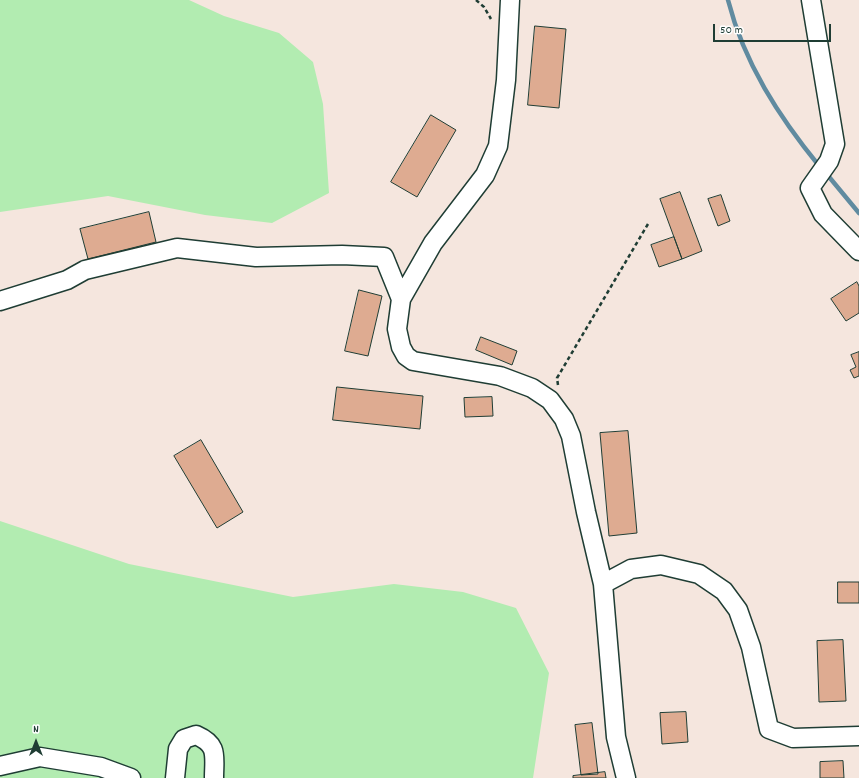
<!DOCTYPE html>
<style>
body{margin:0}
#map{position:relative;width:859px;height:778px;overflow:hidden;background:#f5e6de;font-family:Dekko,sans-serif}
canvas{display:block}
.north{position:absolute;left:16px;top:722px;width:40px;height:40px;-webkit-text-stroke:3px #fff;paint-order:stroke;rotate:0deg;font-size:11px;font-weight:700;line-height:16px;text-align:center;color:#1f3d34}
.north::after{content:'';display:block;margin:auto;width:14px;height:18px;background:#1f3d34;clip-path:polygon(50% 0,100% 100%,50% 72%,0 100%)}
.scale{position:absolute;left:713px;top:24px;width:118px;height:18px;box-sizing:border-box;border:2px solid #1f3d34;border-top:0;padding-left:5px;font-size:12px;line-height:14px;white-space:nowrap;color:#1f3d34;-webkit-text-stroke:3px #fff;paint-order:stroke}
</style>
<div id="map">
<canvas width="859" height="778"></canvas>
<div class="north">N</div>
<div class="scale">50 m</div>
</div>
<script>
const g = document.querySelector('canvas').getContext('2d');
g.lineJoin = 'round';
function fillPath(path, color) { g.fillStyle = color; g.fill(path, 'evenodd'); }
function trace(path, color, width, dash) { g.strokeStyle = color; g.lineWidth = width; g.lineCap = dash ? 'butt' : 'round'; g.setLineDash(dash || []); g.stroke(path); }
const green = new Path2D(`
 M0,0H189L224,16L279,33L313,62L323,104L329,193L272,223L205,215L108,196L0,212Z
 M0,521L129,564L293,597L394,584L463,592L516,608L549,673L533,778H0Z`);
const stream = new Path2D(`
 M728,0C744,63 779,117 820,167
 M825,172L859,213`);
const building = new Path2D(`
 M535,26L566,29L559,108L528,105Z
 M431,115L456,130L417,197L391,182Z
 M680,192L702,251L682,259L660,199Z
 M721,195L730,221L718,226L708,199Z
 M149,212L156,242L88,259L80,229Z
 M674,237L682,259L659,267L651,245Z
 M857,282L859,286V313L846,321L831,299Z
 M359,290L382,296L368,356L345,351Z
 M481,337L517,351L512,365L476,350Z
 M859,352V376L854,378L850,370L856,367L851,355Z
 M337,387L423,396L420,429L333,420Z
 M492,397L493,416L465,417L464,398Z
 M628,431L637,533L609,536L600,433Z
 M201,440L243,512L217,528L174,456Z
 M838,582H859V603H838Z
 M843,640L846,701L819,702L817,641Z
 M686,712L688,742L662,744L660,713Z
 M592,723L598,774L581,775L575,725Z
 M843,761L844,778H820V762Z
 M605,772L606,778H573V776Z`);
const path = new Path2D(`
 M476,0L484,7L491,19
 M558,385L557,378L648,224`);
const minor = new Path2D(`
 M510,0L506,80L498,146L485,175L433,243L401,299L397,329L401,347L406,356L413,361L500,376L532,388L550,400L564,419L571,436L586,512L603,584L616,737L626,778
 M811,0L835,144L829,161L810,188L823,214L859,251
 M0,301L67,280L85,270L177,248L256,257L342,255L384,257L401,299
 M603,584L631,569L661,565L699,574L724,591L738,610L751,647L769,729L793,738L859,736
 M0,766L40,757L101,767L131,778
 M175,778L178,749L184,739L196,735C219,745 214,756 214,778`);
fillPath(green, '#b2ecb1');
trace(stream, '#608ba0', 4.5);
fillPath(building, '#deab91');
trace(building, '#1f3d34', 1);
trace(minor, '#1f3d34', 21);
trace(path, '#1f3d34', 2.5, [4, 3]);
trace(minor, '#fff', 18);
</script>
